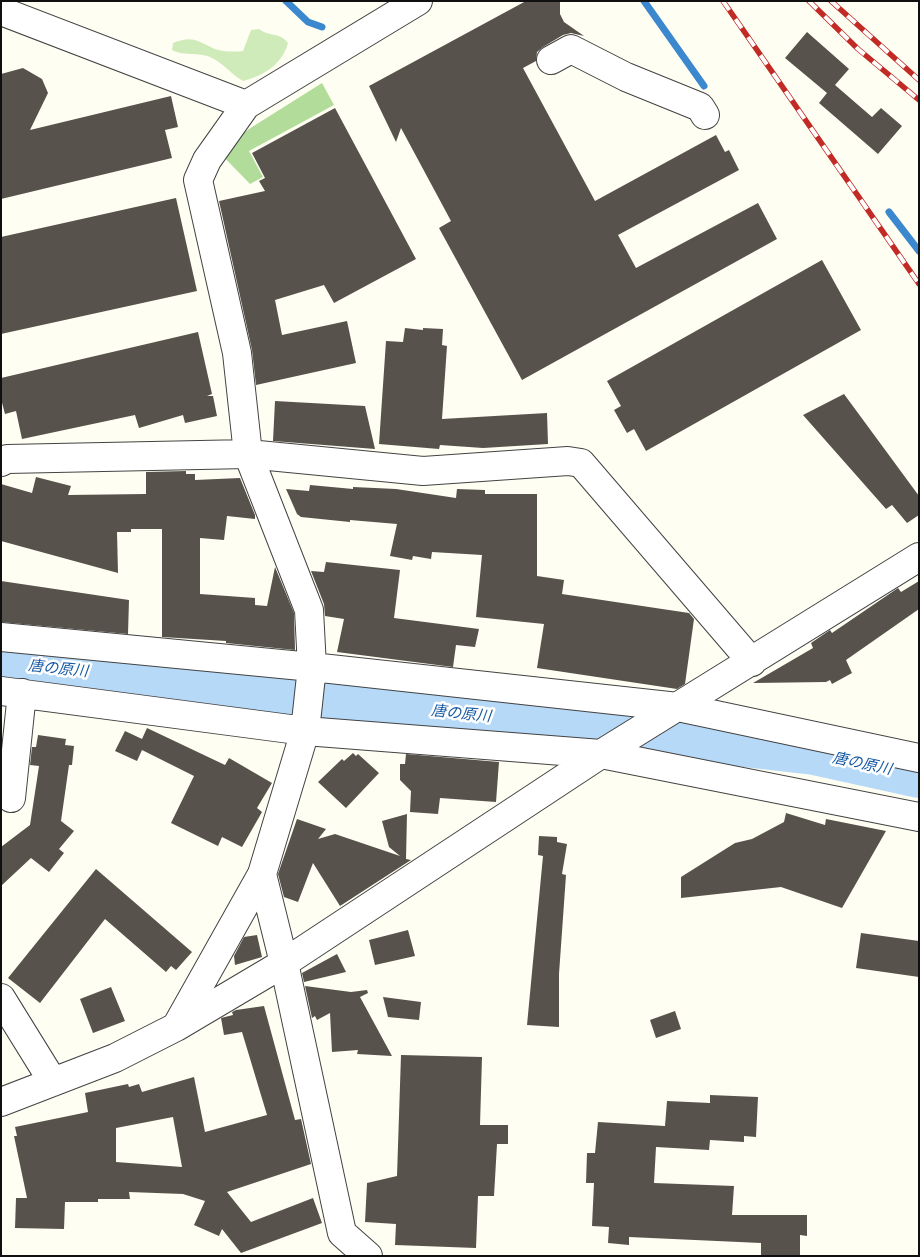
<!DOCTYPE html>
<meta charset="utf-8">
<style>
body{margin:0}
#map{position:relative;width:920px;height:1257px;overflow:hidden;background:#fffef2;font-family:"Noto Serif",serif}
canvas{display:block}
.frame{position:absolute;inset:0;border:2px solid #101010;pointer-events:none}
</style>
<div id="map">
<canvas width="920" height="1257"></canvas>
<div class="frame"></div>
</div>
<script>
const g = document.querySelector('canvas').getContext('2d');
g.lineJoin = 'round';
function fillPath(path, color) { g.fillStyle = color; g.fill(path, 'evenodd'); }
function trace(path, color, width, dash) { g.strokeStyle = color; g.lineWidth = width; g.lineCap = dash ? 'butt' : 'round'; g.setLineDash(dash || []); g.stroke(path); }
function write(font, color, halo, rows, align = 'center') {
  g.font = font + ' "Noto Serif","Noto Sans JP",serif'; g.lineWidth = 5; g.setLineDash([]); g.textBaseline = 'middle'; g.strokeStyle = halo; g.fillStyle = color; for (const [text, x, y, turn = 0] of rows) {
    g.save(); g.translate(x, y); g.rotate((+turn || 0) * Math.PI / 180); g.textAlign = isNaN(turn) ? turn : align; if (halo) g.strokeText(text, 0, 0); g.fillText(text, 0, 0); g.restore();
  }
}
const green = new Path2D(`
 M259,29C269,37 280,32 288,43C282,65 263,76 243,81C232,75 225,65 214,59C201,51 185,57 172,50L173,43C193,35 197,41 215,49C224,52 233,52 243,51L251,30Z`);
const forest = new Path2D(`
 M322,83L334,105L249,151L263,177L250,184L219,152L249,129Z`);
const stream = new Path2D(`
 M286,1L308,22L322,27
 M644,1L704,86
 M889,212L919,251`);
const river = new Path2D(`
 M1,662L814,754L919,777`);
const building = new Path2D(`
 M526,1H560V14L564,22L584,36L571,33L563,35L543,47L537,52L536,61L523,68L595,201L716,135L725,152L729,150L739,170L618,235L636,268L758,203L777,239L522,380L439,228L451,221L401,128L396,142L369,86Z
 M807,32L849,69L835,85L872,117L881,108L902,126L878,154L819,103L827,93L785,58Z
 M23,68L42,79L48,93L30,130L171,96L178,127L165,130L172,158L1,199V74Z
 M335,108L416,259L334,303L324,285L275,300L282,335L347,321L356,363L256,385L252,350L219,201L265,191L259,181L265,178L252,153Z
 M176,198L197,291L1,334V237Z
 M822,260L861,330L646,451L634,429L627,433L614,410L621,406L607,381Z
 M405,328L423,330V328L443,329L442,345L447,346L442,419L547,413L548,444L483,448L440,445L439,449L379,444L386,341L403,342Z
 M198,332L212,394L207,396H213L217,416L185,423L183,415L139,428L135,415L22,439L16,411L5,414L1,399V378Z
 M844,394L919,496V515L907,523L892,505L886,509L803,415Z
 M275,401L365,406L375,449L273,441Z
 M186,471V474H195V480L240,478L255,515V519L227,516L224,540L200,538V594L255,598V605L267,606L275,567L294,613L295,650L226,643V641L162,637V529H131V532H117L118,573L1,541V484L32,493L36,477L71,486L68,495L146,494V472Z
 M310,485L353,489V487L396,489L456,498L457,489L485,490V494H537V576L564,580L562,594L689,613L694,619L685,684L677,689L537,668L544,624L476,617L482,555L432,552L431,559L413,556L412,560L390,556L397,524L350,520V522L301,517L297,514L286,489L309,491Z
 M326,562L400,570L394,618L479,629L475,647L456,645L453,667L337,652L344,619L325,616L324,604L311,571L324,572Z
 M1,581L129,600L128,634L1,622Z
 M919,581V609L846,660L852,673L832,684L830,680L826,682L753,683L813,648L811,643L830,630L832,633L898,588L901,592Z
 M147,728L225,765L229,758L272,783L257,808L262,812L242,847L222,837L218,846L171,823L194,776L142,750L137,761L115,751L125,731L142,739Z
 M38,735L66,739L65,745L74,746L72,765H69L61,821L74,831L59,849L64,853L49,872L31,858L1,886V847L30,825L39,766L30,765L32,747H36Z
 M353,753L356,756L358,754L379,773L346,808L318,782L342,759L344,761Z
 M406,754L499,762L496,802L440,798L438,814L410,812L411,791L400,780V764H405Z
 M786,813L825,825L826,819L886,831L842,908L781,887L681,898V877L735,843L752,839L784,822Z
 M407,814L406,859L411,860L340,906L313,863L298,902L284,897L278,874L297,819L326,829L318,839L335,834L400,856L389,847L382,821Z
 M539,836L557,837V842L567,844L562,874L566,875L559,974V1027L527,1025L543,856L538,855Z
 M96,869L192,952L176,970L171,966L166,972L105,919L40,1003L8,978Z
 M408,930L415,956L375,965L369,940Z
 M861,933L919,941V977L856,968Z
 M257,935L262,957L235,965L234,956L244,937Z
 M337,954L346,972L304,982L302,973Z
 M305,986L351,992L367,990L368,993L360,997L392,1056L357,1054L358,1050L332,1052L330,1013L317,1020L315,1016L312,1018Z
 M111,987L125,1021L93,1033L80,999Z
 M383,997L421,1002L419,1020L388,1017Z
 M264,1006L295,1120L301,1119L311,1164L227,1192L251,1222L313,1198L322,1223L241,1253L222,1229L219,1236L194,1225L205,1201L183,1194L129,1192L130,1199H98V1202H65L64,1229L15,1228L16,1198H27L14,1136H17L15,1127L88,1112L85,1093L128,1084L129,1087L139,1084L142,1092L194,1077L205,1132L267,1115L242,1032L224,1035L221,1018L233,1015L232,1012L236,1010ZM173,1117L182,1167L116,1162V1128Z
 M675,1011L681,1029L656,1038L650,1020Z
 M401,1055L482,1057L480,1125H508V1144H497L494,1196H478L476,1248L395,1245L396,1224L365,1222L367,1183L397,1176Z
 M710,1095L758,1097L756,1137L744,1136V1142L710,1140L709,1150L656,1147L654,1183L734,1186L732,1215H807V1236L800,1235V1256H761V1243L629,1237V1245L608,1243L609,1227L592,1226L594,1183H586L587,1153H595L598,1122L665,1126L667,1101L710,1103Z`);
const minor = new Path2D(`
 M1,11L246,105
 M551,60L571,49L626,77L700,107L705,115
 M1,462L7,459L248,454L423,471L568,461L581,463L752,662
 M1,637L312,667L678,707L919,758
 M1,691L305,731L601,754L919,817
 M11,798L22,693
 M262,874L284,963L342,1233L368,1256
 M1,998L53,1082
 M176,1027L262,874L305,731L312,667L309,610L248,454L237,353L198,180L207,160L246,105L418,1
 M1,1102L115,1058L176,1027L284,963L601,754L919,557`);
const rail = new Path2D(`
 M723,1L919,284
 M809,1L858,49L919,100
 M831,1L919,80`);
const waterNames = [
 ["唐の原川",58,669,6],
 ["唐の原川",461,714,6],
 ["唐の原川",862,764,12]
];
fillPath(green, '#cfebba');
fillPath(forest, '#b2dc99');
trace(stream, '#3c88cf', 7);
trace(river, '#b6d9f7', 42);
fillPath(building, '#58524c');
trace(minor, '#434343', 30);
trace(minor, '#fff', 28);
trace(rail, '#c22a25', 5.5);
trace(rail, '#fff', 4, [11]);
write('italic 15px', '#165aa4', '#fff', waterNames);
</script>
